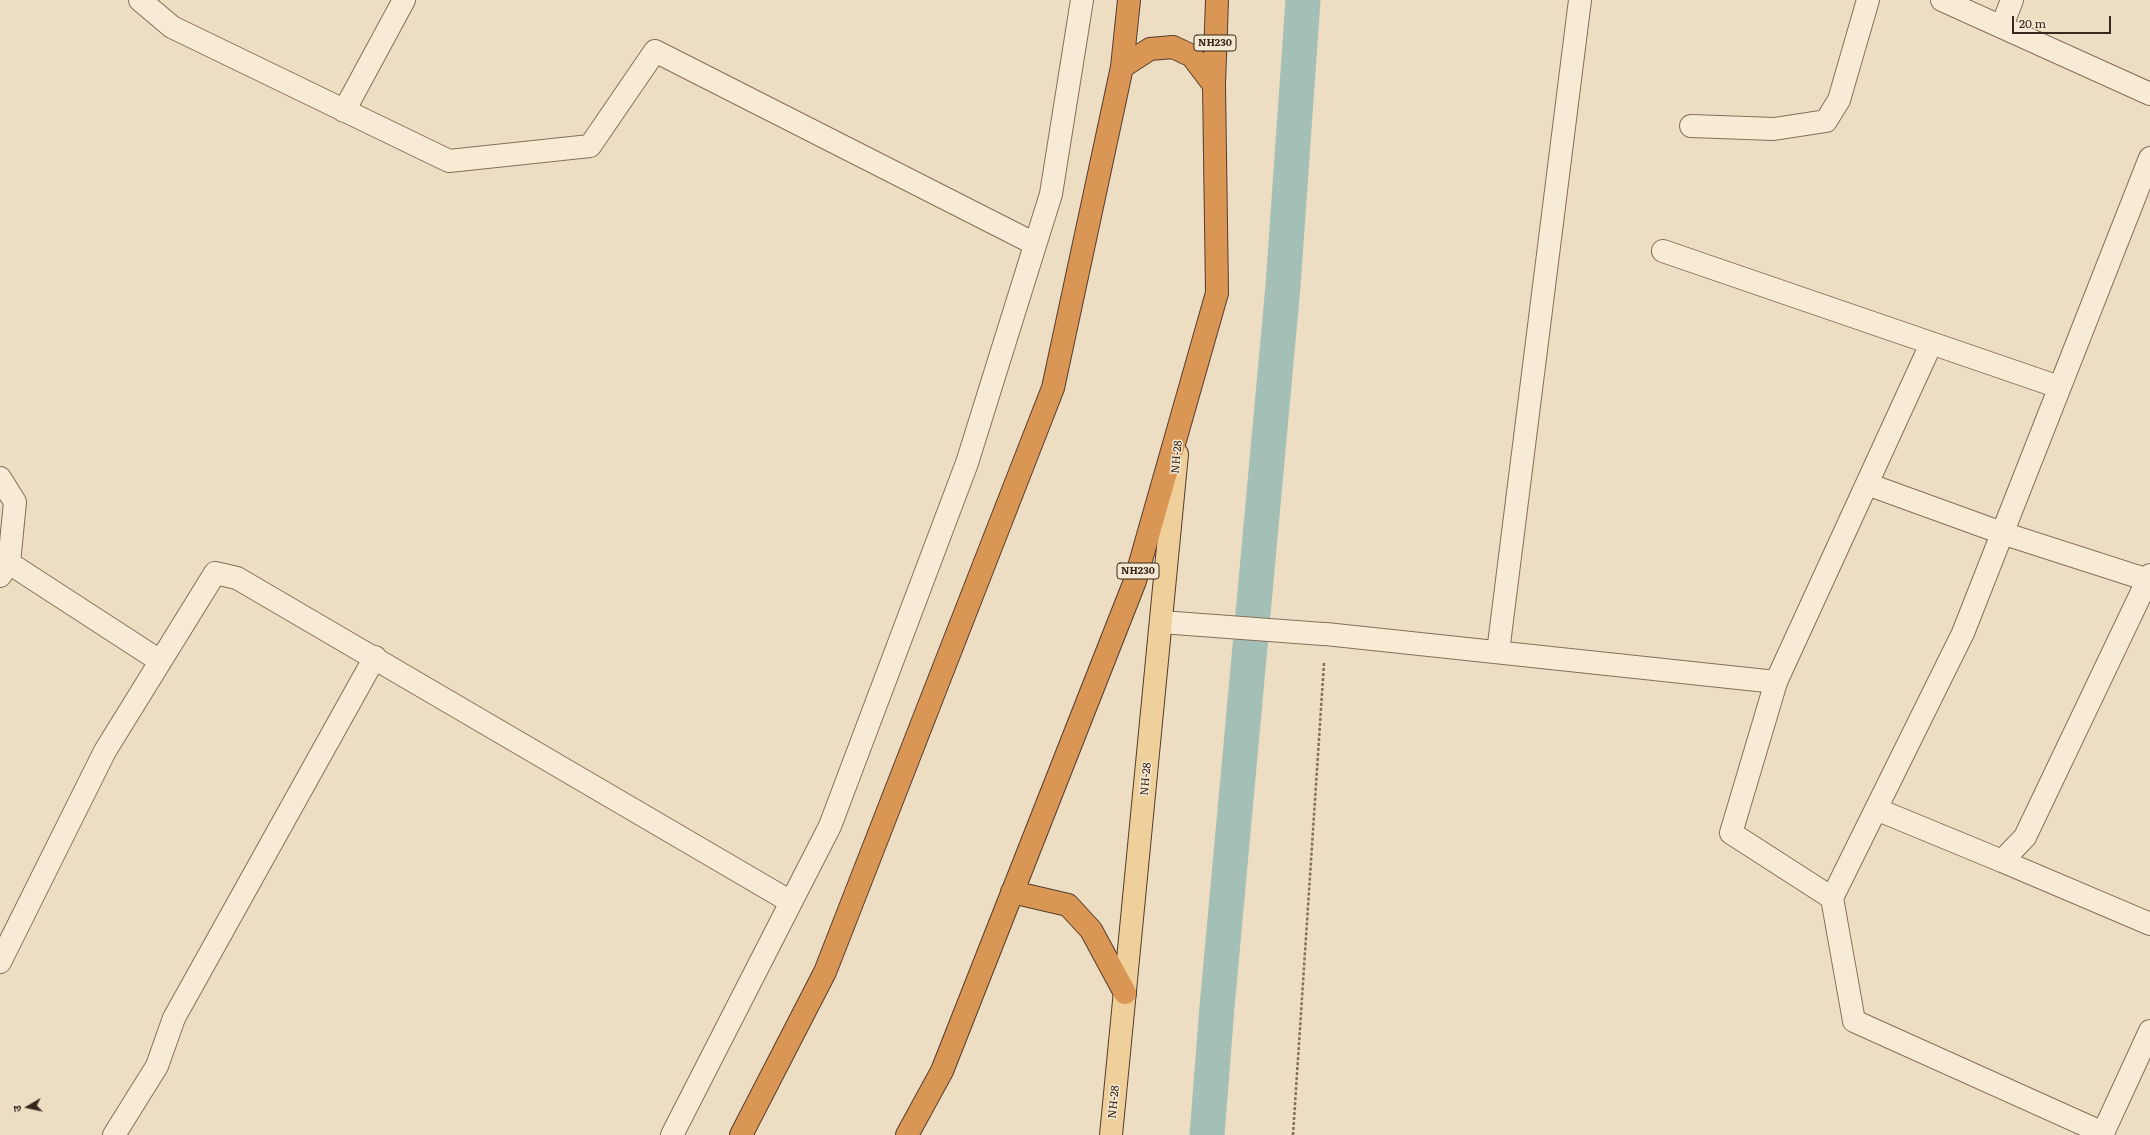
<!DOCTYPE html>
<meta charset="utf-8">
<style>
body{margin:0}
#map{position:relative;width:2150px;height:1135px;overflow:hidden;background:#edddc2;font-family:Literata,"Noto Sans Devanagari",serif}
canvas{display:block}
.north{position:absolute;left:8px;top:1087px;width:40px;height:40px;-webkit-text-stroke:3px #f4e8d1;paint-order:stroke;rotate:261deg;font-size:11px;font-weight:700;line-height:16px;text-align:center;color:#36281d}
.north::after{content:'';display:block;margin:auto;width:14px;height:18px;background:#36281d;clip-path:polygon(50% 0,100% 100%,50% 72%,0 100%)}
.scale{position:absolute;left:2012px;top:16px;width:99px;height:18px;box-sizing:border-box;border:2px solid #36281d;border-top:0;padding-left:5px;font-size:12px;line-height:14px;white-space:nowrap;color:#36281d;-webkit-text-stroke:3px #f4e8d1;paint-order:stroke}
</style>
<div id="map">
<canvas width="2150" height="1135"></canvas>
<div class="north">उ</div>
<div class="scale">20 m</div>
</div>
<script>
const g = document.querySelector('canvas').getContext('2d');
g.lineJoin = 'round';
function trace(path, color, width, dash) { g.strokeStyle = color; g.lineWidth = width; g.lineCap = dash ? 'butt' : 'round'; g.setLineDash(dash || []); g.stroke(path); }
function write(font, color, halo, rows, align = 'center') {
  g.font = font + ' Literata,serif'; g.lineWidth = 3; g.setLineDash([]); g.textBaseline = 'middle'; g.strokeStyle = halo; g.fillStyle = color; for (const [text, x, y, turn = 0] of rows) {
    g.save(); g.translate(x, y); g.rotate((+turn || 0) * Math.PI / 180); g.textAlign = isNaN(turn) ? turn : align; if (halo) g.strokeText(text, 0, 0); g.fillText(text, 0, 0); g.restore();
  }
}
const canal = new Path2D(`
 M1207,1135L1217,1007L1283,286L1303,0`);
const path = new Path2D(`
 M1293,1135L1324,663`);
const minor = new Path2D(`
 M140,0L172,27L449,161L590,146L655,51L1035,244
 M1942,0L2150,94
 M2002,26L2012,0
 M344,111L404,0
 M1691,126L1774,129L1826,121L1839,100L1868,0
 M1663,251L2059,387
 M0,478L15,502L9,563L0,576
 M1867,484L2002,533L2148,580
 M9,563L160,661
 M1161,622L1323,634
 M1326,634L1776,682L1731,833L1832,898L1854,1021L2103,1133L2150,1031
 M1498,652L1580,0
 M1776,682L1931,344
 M1876,809L2002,861L2025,837L2150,575
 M2002,861L2150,924
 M1832,898L1963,633L2150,158
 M0,962L105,751L215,573L237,578L791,902
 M114,1135L157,1066L174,1018L375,657
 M672,1135L830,826L967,463L1051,194L1082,0`);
const major = new Path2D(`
 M1111,1135L1177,454`);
const highway = new Path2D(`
 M1214,85L1217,0
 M1012,892L1068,905L1091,930L1125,993
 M741,1135L825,972L1053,388L1122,67L1129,0
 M907,1135L942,1071L1135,581L1217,293L1214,85L1192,56L1173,47L1150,49L1122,67`);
const shields = [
 [1215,43,42],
 [1138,571,42]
];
const shieldNames = [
 ["NH230",1215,43],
 ["NH230",1138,571]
];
const streetNames = [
 ["NH-28",1177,457,-85],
 ["NH-28",1146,779,-85],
 ["NH-28",1114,1102,-84]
];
trace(canal, '#a4bfb5', 35);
trace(minor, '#866e5a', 24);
trace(major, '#543d2e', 24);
trace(highway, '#543d2e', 24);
trace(path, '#866e5a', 2.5, [3, 2]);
trace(minor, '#f8ebd5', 22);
trace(major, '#efcf9a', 22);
trace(highway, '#da9654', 22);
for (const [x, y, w] of shields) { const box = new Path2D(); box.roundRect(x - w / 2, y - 8, w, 16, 3); g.fillStyle = '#f4e8d1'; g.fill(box); trace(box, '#36281d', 1); }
write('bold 10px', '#36281d', null, shieldNames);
write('11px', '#36281d', '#f4e8d1', streetNames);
</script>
